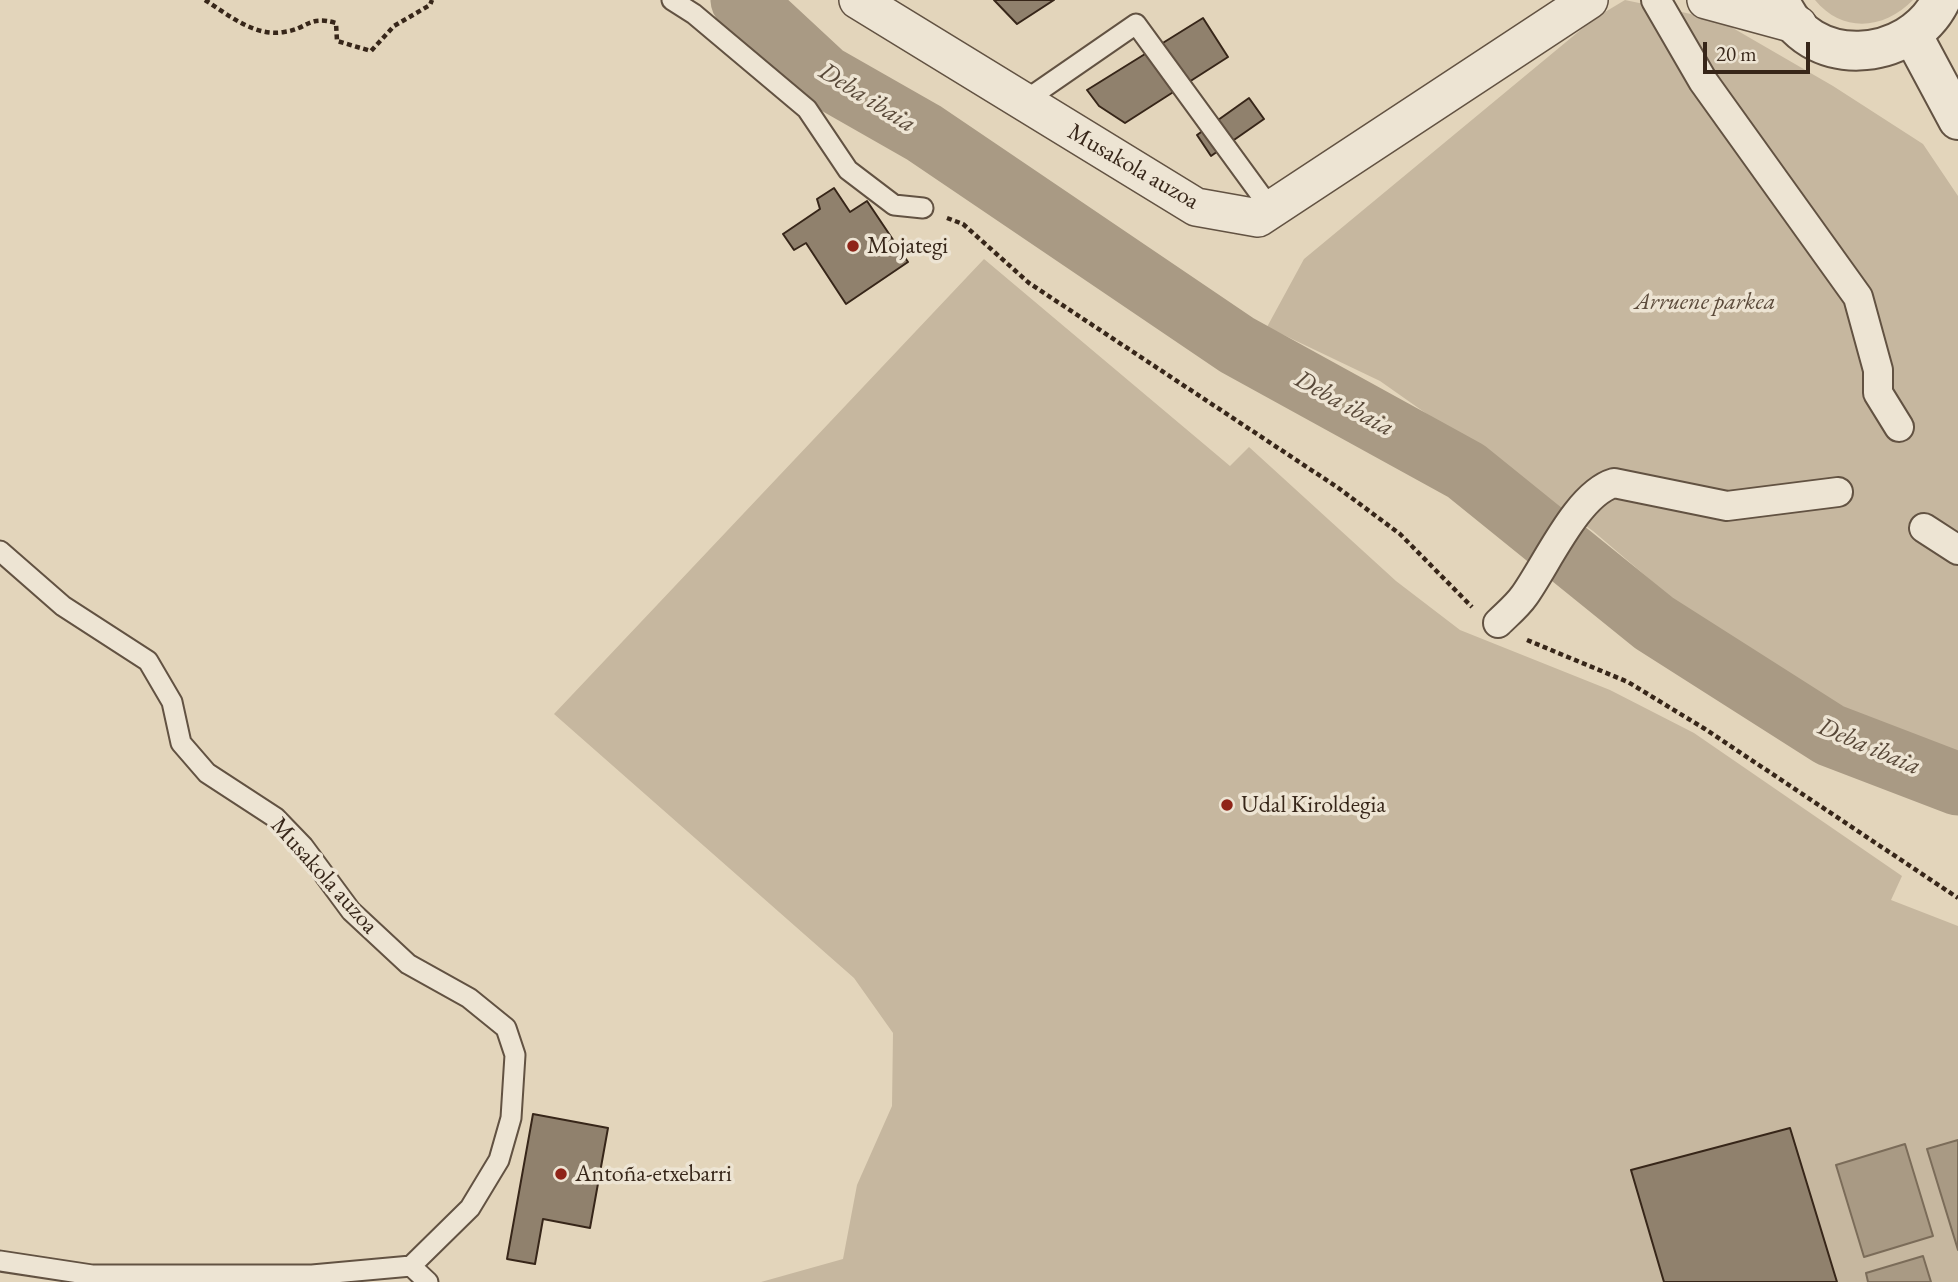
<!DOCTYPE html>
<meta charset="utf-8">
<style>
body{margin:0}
#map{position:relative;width:1958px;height:1282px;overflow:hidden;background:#e3d5bb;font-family:"EB Garamond",serif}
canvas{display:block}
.scale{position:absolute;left:1703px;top:42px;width:107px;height:32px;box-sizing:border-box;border:4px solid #372619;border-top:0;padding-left:9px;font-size:21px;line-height:24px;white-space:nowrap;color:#372619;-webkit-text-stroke:5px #ede4d3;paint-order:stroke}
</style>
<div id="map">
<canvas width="1958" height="1282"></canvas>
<div class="scale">20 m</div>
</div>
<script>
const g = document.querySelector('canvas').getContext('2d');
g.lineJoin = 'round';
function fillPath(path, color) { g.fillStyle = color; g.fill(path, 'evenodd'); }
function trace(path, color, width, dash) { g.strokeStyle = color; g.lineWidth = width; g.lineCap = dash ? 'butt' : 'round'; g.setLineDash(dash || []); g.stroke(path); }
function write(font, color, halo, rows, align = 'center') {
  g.font = font + ' "EB Garamond",serif'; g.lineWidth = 7; g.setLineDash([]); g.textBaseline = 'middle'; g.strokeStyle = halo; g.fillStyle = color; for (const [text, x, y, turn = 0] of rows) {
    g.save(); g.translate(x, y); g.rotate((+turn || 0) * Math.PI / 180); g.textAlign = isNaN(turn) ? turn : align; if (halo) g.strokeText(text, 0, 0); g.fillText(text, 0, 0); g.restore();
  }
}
const green = new Path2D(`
 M1625,0L1719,20L1833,86L1923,144L1958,196V757L1835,720L1702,624L1593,531L1380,381L1267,327L1304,259L1595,18Z
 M1815,0H1913C1885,29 1843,34 1815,0Z
 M984,259L1230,466L1249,447L1396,581L1460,630L1610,690L1694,733L1902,876L1891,900L1958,926V1282H761L843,1259L857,1185L892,1106L893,1033L854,978L554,714Z`);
const water = new Path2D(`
 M1958,1140V1250L1927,1149Z
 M1905,1144L1933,1236L1864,1257L1836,1165Z
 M1923,1256L1931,1282H1868L1866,1273Z`);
const river = new Path2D(`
 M742,0L824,76L924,133L1237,345L1466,471L1654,623L1830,735L1958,784`);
const building = new Path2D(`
 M994,0H1054L1017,24Z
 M1203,18L1228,57L1125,123L1099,106L1087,90Z
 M1249,98L1264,119L1211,156L1197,135Z
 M834,188L850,212L867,201L908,262L846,304L806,243L794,250L783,234L820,209L817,199Z
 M533,1114L608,1128L590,1228L543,1219L535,1264L507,1259Z
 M1790,1128L1837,1282H1664L1631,1170Z`);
const path = new Path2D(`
 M205,0C229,15 254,37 284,32C308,29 308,15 336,23L337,41L371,51L394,26L430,5L432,0
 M947,218L963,224L1029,283L1337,487L1400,534L1472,607
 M1527,640L1628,682L1705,729L1958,898`);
const service = new Path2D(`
 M672,0L694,14L807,109L848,170L894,205L923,208
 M1023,102L1136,24L1271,209
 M0,551L63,606L148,661L172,702L181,743L207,773L276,818L303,846L351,911L408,964L469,998L506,1028L515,1055L511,1118L499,1160L470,1208L411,1266L312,1275H92L0,1261
 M411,1266L428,1282`);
const pedestrian = new Path2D(`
 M1656,0L1703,81L1858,297L1878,370V393L1899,427
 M1924,528L1958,550
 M1498,623C1507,614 1517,606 1524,596C1547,564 1577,494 1614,483L1727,506L1838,492`);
const minor = new Path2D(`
 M858,0L1196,207L1258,218L1589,0
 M1706,0L1798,25`);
const tertiary = new Path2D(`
 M1780,0C1807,71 1910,64 1941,0
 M1913,36L1958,120`);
const markers = [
 [853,246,7,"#8f2418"],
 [1227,805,7,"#8f2418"],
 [561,1174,7,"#8f2418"]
];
const streetNames = [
 ["Musakola auzoa",1133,167,30],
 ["Musakola auzoa",324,876,48]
];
const poiNames = [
 ["Mojategi",867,246],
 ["Udal Kiroldegia",1241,805],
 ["Antoña-etxebarri",575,1174]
];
const parkNames = [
 ["Arruene parkea",1705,302]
];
const waterNames = [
 ["Deba ibaia",867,98,32],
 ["Deba ibaia",1344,404,29],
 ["Deba ibaia",1869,747,23]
];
fillPath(green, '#c6b79f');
fillPath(water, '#a99a84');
trace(water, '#7b6c59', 2);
trace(river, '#a99a84', 63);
fillPath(building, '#90816d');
trace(building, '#372619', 2);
trace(service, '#625242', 23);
trace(pedestrian, '#625242', 32);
trace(minor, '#625242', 40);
trace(tertiary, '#625242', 42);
trace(path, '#372619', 4.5, [5, 3.5]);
trace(service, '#ede4d3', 19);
trace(pedestrian, '#ede4d3', 28);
trace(minor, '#ede4d3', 37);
trace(tertiary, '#ede4d3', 38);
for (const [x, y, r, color] of markers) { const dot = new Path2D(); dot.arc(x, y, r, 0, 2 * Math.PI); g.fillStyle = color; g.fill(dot); trace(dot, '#ede4d3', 2.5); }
write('24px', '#372619', '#ede4d3', streetNames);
write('24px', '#372619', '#ede4d3', poiNames, 'left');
write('italic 24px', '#5b4a3a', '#ede4d3', parkNames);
write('italic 26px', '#594939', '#ede4d3', waterNames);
</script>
